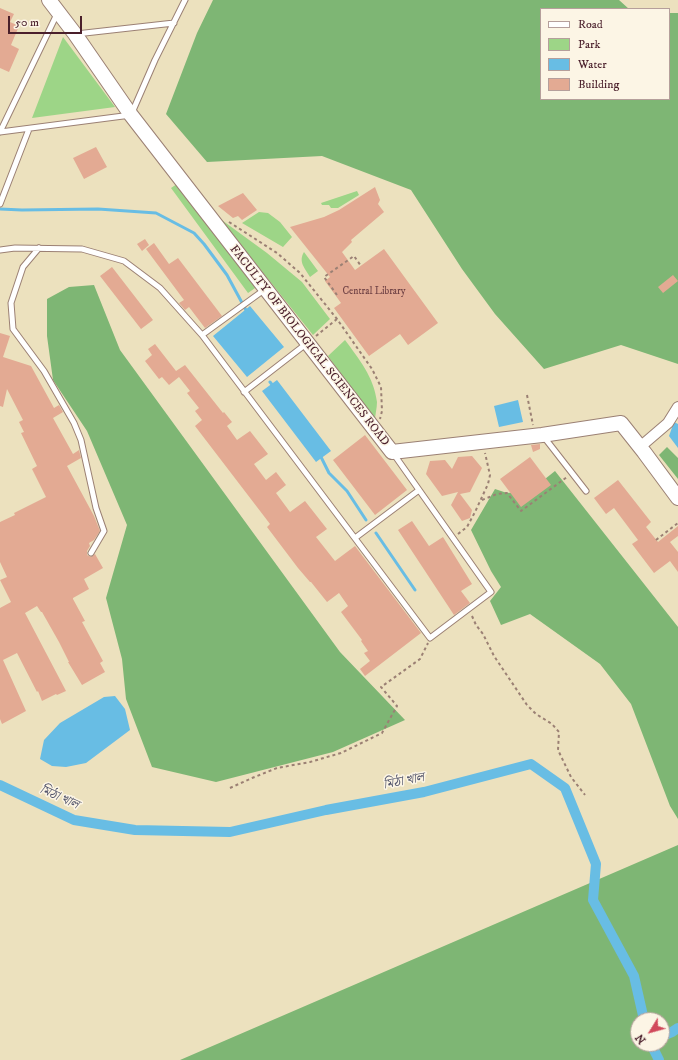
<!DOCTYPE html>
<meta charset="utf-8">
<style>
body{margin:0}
#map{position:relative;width:678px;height:1060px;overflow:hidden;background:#ece1be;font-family:"IM FELL DW Pica",serif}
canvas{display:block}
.legend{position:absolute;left:540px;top:8px;width:130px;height:92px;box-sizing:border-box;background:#fcf5e5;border:1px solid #b59f9b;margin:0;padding:5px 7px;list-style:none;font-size:12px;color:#4a1f2b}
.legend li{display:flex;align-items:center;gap:8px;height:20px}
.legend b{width:20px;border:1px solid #b59f9b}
.north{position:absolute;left:630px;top:1012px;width:40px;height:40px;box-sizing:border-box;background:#fcf5e5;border:1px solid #b59f9b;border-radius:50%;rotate:233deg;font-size:11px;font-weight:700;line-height:16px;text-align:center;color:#4a1f2b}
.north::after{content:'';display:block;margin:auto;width:14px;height:18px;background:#d1495b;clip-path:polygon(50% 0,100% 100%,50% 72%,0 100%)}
.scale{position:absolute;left:8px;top:16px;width:74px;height:18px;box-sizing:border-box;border:2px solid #4a1f2b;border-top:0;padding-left:5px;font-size:12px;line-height:14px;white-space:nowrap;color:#4a1f2b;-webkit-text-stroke:3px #fcf5e5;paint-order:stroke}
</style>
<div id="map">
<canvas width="678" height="1060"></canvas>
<ul class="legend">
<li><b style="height:5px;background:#fff"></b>Road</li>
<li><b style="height:11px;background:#9dd587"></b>Park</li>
<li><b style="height:11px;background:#68bde4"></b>Water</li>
<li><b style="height:11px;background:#e3aa93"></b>Building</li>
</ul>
<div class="north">N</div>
<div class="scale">50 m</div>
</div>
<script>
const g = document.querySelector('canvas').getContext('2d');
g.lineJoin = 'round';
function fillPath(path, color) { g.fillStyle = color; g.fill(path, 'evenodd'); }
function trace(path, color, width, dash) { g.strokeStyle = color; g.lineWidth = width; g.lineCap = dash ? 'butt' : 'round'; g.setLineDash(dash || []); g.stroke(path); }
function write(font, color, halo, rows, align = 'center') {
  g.font = font + ' "IM FELL DW Pica","Noto Serif Bengali",serif'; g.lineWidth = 3; g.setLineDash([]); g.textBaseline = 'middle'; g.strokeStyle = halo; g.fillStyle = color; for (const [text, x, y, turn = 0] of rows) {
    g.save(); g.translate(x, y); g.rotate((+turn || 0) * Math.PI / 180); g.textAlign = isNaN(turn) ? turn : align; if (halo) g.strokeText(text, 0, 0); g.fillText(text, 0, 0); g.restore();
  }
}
const green = new Path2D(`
 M63,37L115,107L32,118Z
 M180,182L258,286L248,293L171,188Z
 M357,191L359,195L338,208H331L329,205H322L321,203Z
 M259,212L268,213L280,222L292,237L283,247L242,223Z
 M219,218L267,253L302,282L330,319L313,335Z
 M304,252L318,271L310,277C305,268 298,262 304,252Z
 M345,340C359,359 374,377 377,402C377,408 375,415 375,421L328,356Z`);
const forest = new Path2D(`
 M213,0H619L629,9H541V99H669V13H678V364L621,345L544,369L495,314L462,269L411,190L322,156L207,162L166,114L197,33Z
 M94,285L120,350L340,652L405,720L333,752L216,782L152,767L126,699L122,659L106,598L127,525L87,431L53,380L47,336V299L69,287Z
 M667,447L678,458V479L659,455Z
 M555,471L678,627V819L670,806L631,704L600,664L530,614L501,625L490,601L501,587L491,571L471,530L495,489L507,493L530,491Z
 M678,845V1060H180ZM638,1020H662V1044H638Z`);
const water = new Path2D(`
 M250,306L284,347L247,377L213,336Z
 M277,380L331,451L316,462L262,391Z
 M518,400L523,422L499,427L494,406Z
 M674,422L678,424V448L669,436Z
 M115,696L125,709L130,730L86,763L66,767L52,766L40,759L44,740L60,723L104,697Z`);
const stream = new Path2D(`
 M0,209L22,210L98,209L156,213L194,233L204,244L227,275L247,312
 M270,382L274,387
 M320,455L329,473L347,491L366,520
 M376,533L415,590`);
const canal = new Path2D(`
 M0,785L74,820L135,830L230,832L326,810L424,792L531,764L565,788L596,864L593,900L634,976L644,1020
 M662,1036L672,1032L678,1028
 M651,1044L659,1060`);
const building = new Path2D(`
 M0,8L14,14L10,22L19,26L11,45L19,49L9,72L0,68Z
 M96,147L107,167L84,179L73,158Z
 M375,187L380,200L378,204L384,212L351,240L352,242L342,252L355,270L384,249L438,323L408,345L400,334L369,356L334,308L341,303L325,281L330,277L290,227L324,217L339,210Z
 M243,193L257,210L242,220L238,216L233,218L218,206Z
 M145,239L149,245L142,251L137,244Z
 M154,243L169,264L178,258L222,316L205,328L189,307L185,310L179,303L184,300L146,249Z
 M112,267L153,320L141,329L100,276Z
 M673,275L678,281L663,293L658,287Z
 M0,333L10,336L3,357L31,366L54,408L59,405L63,412L53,418L73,454L79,450L81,458L67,466L94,516L100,531L94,540L89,543L90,546L87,551V555L91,557L95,554L103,568L84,579L89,589L73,598V599L85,621L82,622L103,661L100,663L105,672L82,685L68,662H69L59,642L42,612H41L37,606L25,613L66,691L57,695L56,694L42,701L38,691L37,692L17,653L3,660L26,711L2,724L0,719V608L11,602L0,580L7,577L0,562V522L15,515L14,513L46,497L32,469L37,466L21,433L24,432L19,422L23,420L7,389L3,407L0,406Z
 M155,344L176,371L185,365L223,413L224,412L232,422L227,426L237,440L250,431L268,454L254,464L266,480L276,472L286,485L276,493L290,512L305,501L327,529L316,537L335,561L355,546L421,633L365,676L360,669L370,661L364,653L368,651L361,641L362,640L341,612L348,606L339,593L327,602L311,582H310L298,568L267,527L270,524L195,426L202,420L195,411L199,408L187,393L190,391L179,377L169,385L162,377L159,379L145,361L152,355L148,349Z
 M365,435L407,490L375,515L333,460Z
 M540,444V449L533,452L531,445Z
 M472,456L482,468L470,492L460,494L472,510L470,518L462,521L451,505L458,492L442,496L426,474L430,461L445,460L452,469L458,457Z
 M530,457L551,485L521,507L500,479Z
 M618,480L651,522L646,527L658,542L678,526V536L670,542L678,552V572L670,561L654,573L632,544L638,540L614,508L606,514L594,498Z
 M412,521L429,546L443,537L472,584L461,591L470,603L454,615L398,530Z`);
const path = new Path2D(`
 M229,222L277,253L300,273L337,319L372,369L381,387L382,411L380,419
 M337,295L324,277L354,256L361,266
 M316,336L337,319
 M527,395L533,425
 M482,500L497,494L507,493L521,511L567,477
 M458,534L467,527L475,512L488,484L490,475L485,453
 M656,540L678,523
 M472,616L476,625L483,634L494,656L527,705L536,714L552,724L559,732L558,750L571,777L585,795
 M230,788L252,778L277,768L310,762L341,753L382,733L397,706L381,687L420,659L428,643`);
const lane = new Path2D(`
 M76,34L174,23
 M0,132L131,115L155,60L185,0
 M0,132L57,14
 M0,204L29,129
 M39,248L23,267L11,303L13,329L44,371L74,423L81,440L96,508L104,531L91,553
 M0,250L15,248L82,249L124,261L160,288L202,335L430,638L491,592L393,453
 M202,335L264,290
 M244,392L306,344
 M544,437L586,491
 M355,538L419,490`);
const street = new Path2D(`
 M640,447L668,423L678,407`);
const secondary = new Path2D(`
 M49,0L75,34L131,115L392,452L542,435L621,423L644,452L678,498`);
const numberNames = [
 ["Central Library",374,292]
];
const streetNames = [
 ["FACULTY OF BIOLOGICAL SCIENCES ROAD",309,346,52]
];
const waterNames = [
 ["মিঠা খাল",404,782,-11],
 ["মিঠা খাল",59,798,24]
];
fillPath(green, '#9dd587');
fillPath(forest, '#7eb674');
fillPath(water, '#68bde4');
trace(stream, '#68bde4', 3);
trace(canal, '#68bde4', 10);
fillPath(building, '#e3aa93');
trace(lane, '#9b8074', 7);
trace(street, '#9b8074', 12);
trace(secondary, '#9b8074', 16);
trace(path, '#9b8074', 2, [3, 3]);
trace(lane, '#fff', 5);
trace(street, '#fff', 10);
trace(secondary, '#fff', 14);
write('10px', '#704245', null, numberNames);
write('12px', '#4a1f2b', '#fcf5e5', streetNames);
write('italic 13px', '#54566c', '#fcf5e5', waterNames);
</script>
